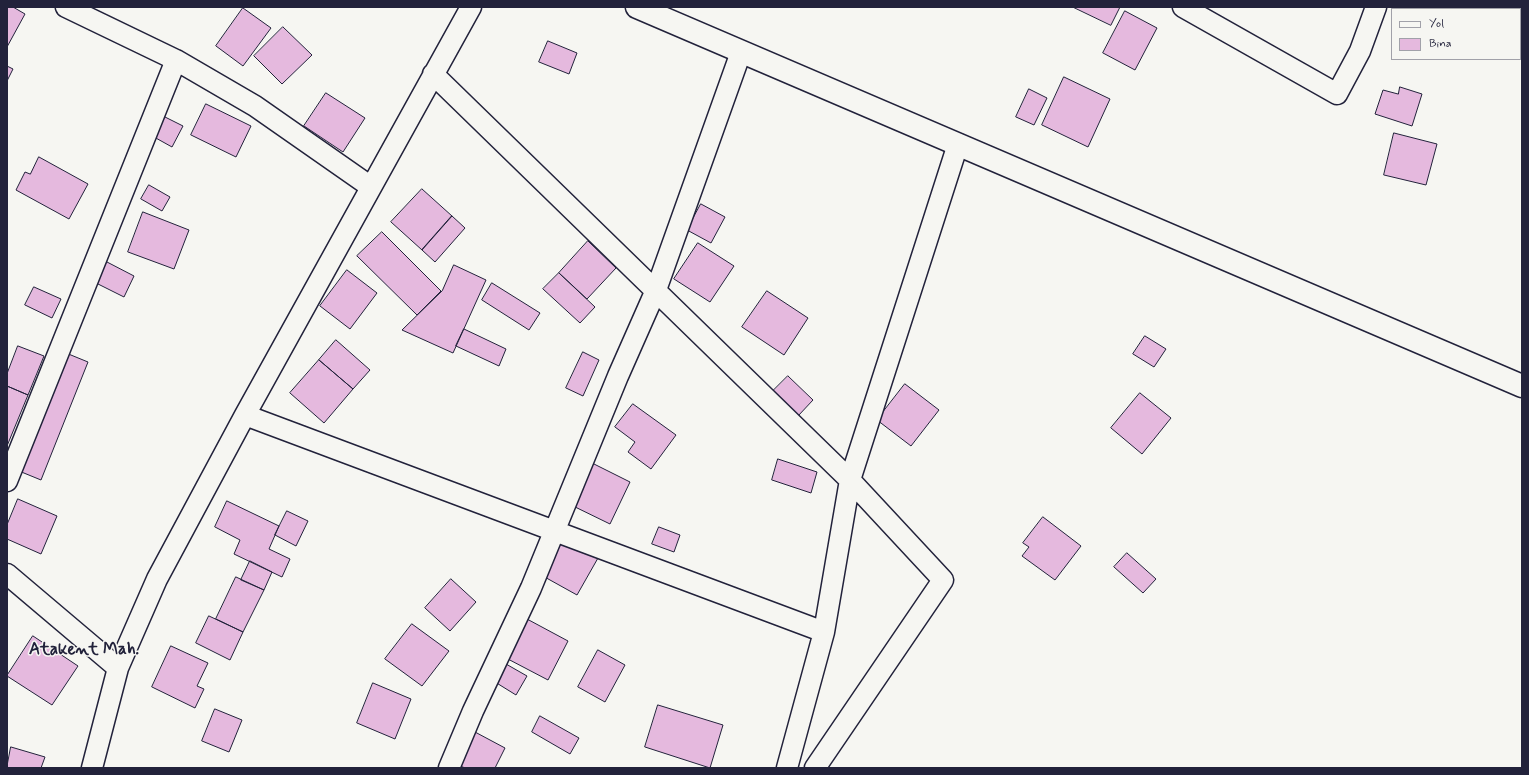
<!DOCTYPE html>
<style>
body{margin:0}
#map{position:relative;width:1529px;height:775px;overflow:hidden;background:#f6f6f2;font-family:Mynerve,sans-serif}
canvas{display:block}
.frame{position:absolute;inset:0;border:8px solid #22223b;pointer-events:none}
.legend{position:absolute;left:1391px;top:8px;width:130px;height:52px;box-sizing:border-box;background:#f6f6f2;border:1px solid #a1a1a9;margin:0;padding:5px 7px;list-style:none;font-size:12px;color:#22223b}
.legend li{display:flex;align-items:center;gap:8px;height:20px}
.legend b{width:20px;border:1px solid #a1a1a9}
</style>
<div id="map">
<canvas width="1529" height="775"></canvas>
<div class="frame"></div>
<ul class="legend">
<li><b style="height:5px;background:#f6f6f2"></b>Yol</li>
<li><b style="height:11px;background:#e5b9de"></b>Bina</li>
</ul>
</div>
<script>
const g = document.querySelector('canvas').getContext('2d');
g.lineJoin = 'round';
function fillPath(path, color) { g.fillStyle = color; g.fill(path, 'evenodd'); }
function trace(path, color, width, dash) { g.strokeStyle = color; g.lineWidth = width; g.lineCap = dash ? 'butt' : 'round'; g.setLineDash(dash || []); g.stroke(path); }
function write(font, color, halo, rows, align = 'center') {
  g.font = font + ' Mynerve,sans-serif'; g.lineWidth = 3; g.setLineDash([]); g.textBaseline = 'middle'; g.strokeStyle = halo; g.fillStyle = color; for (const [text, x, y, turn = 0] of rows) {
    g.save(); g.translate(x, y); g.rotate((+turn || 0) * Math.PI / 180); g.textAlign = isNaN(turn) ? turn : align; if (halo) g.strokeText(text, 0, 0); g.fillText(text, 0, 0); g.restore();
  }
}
const building = new Path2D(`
 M7,7H13L25,14L7,47Z
 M1073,7H1120L1111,25Z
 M243,8L271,28L243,66L216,46Z
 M1125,11L1157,28L1135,70L1103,53Z
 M283,27L312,55L282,84L254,56Z
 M548,41L577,53L569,74L539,62Z
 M7,66L13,69L7,81Z
 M1064,77L1110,99L1088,147L1042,125Z
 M1400,87L1422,94L1412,126L1375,114L1383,90L1398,94Z
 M1029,89L1047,98L1034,125L1016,117Z
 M326,93L365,118L343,152L304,126Z
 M206,104L251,126L236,157L191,135Z
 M165,117L183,126L172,147L154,137Z
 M1394,133L1437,144L1426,185L1384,175Z
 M39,157L88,184L69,219L16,190L25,172L30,174Z
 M149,185L170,197L162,211L141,199Z
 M422,189L452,216L422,250L391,222Z
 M701,204L725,217L711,243L687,230Z
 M143,212L189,230L174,269L128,252Z
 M452,216L465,228L435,262L422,250Z
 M382,232L441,291L417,315L357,256Z
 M588,241L616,268L587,299L559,273Z
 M698,243L734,266L710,302L674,279Z
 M107,262L134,276L124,297L96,283Z
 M454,265L486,280L453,353L402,330L442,291Z
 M347,270L377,293L350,329L320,306Z
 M559,273L595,307L580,323L543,289Z
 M492,283L540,313L529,330L482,300Z
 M34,287L61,299L52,318L25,305Z
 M767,291L808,318L784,355L742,327Z
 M464,329L506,349L499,366L456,346Z
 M1145,336L1166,349L1154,367L1133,354Z
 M336,340L370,370L353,389L319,360Z
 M18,346L44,356L28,395L7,386V374Z
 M583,352L599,360L583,396L566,388Z
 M66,353L88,362L41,480L19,471Z
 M319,360L353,389L324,423L290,393Z
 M788,376L813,400L798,416L772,392Z
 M905,384L939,410L911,446L877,420Z
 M7,386L28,395L7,446Z
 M1140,393L1171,418L1142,454L1111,428Z
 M633,404L676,435L651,469L628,452L635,442L615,427Z
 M778,459L817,472L811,493L772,480Z
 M592,463L630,482L610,524L571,505Z
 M18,499L57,516L41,554L7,539V525Z
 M227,501L279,526L269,549L290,559L282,577L234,554L240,540L215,527Z
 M287,511L308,521L296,546L275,535Z
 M1043,517L1081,546L1055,580L1022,556L1029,547L1023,543Z
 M659,527L680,535L674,552L652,544Z
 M562,538L598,558L577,595L541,575Z
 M1127,553L1156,579L1143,593L1114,567Z
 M250,561L272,572L264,590L241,580Z
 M236,577L264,590L243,632L216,619Z
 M451,579L476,602L450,631L425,608Z
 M209,616L243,632L230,660L196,643Z
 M527,619L568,641L548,680L506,658Z
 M412,624L449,651L422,686L385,659Z
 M33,636L78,666L52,705L7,676Z
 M171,646L208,663L197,686L204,689L195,708L152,687Z
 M598,650L625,665L605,702L578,687Z
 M506,664L527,676L516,695L495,682Z
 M373,683L411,699L395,739L357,723Z
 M658,705L723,725L710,768L645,747Z
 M215,709L242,720L229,752L202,741Z
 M540,716L579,738L570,754L532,732Z
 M475,732L505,748L495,768H465L458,765Z
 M11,747L45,757L41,768H7Z`);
const minor = new Path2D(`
 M66,7L176,60L255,106L371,187
 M1183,7L1337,94L1360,51L1376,7
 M433,74L850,480L943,580L815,768
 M245,415L824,632
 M7,481L176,60
 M7,574L118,668
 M92,768L118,668L157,579L245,415L471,7
 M449,768L473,711L531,588L618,376L656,290L741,52
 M787,768L824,632L850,480L958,144`);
const tertiary = new Path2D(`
 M637,7L1522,386`);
const districtNames = [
 ["Atakent Mah.",84,650]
];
fillPath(building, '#e5b9de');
trace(building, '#22223b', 1);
trace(minor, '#22223b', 23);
trace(tertiary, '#22223b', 25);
trace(minor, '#f6f6f2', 20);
trace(tertiary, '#f6f6f2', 22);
write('bold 17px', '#22223b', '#f6f6f2', districtNames);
</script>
